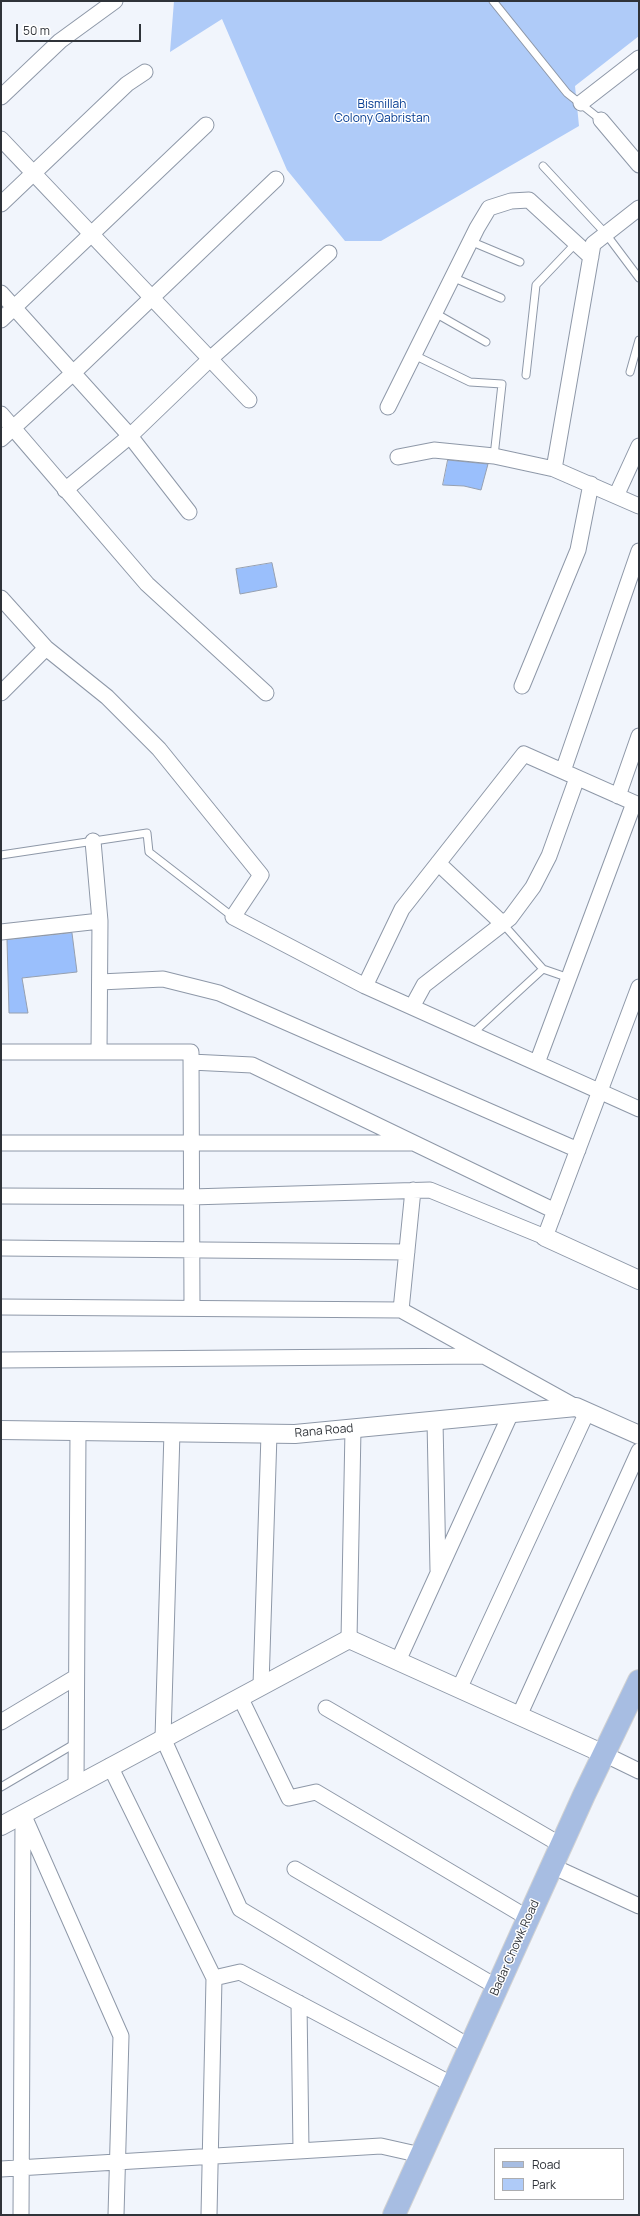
<!DOCTYPE html>
<style>
body{margin:0}
#map{position:relative;width:640px;height:2216px;overflow:hidden;background:#f1f5fc;font-family:Manrope,sans-serif}
canvas{display:block}
.frame{position:absolute;inset:0;border:2px solid #2f3339;pointer-events:none}
.legend{position:absolute;left:494px;top:2148px;width:130px;height:52px;box-sizing:border-box;background:#fff;border:1px solid #acadb0;margin:0;padding:5px 7px;list-style:none;font-size:12px;color:#2f3339}
.legend li{display:flex;align-items:center;gap:8px;height:20px}
.legend b{width:20px;border:1px solid #acadb0}
.scale{position:absolute;left:16px;top:24px;width:125px;height:18px;box-sizing:border-box;border:2px solid #2f3339;border-top:0;padding-left:5px;font-size:12px;line-height:14px;white-space:nowrap;color:#2f3339;-webkit-text-stroke:3px #fff;paint-order:stroke}
</style>
<div id="map">
<canvas width="640" height="2216"></canvas>
<div class="frame"></div>
<ul class="legend">
<li><b style="height:5px;background:#a7bde2"></b>Road</li>
<li><b style="height:11px;background:#afcbf8"></b>Park</li>
</ul>
<div class="scale">50 m</div>
</div>
<script>
const g = document.querySelector('canvas').getContext('2d');
g.lineJoin = 'round';
function fillPath(path, color) { g.fillStyle = color; g.fill(path, 'evenodd'); }
function trace(path, color, width, dash) { g.strokeStyle = color; g.lineWidth = width; g.lineCap = dash ? 'butt' : 'round'; g.setLineDash(dash || []); g.stroke(path); }
function write(font, color, halo, rows, align = 'center') {
  g.font = font + ' Manrope,sans-serif'; g.lineWidth = 3; g.setLineDash([]); g.textBaseline = 'middle'; g.strokeStyle = halo; g.fillStyle = color; for (const [text, x, y, turn = 0] of rows) {
    g.save(); g.translate(x, y); g.rotate((+turn || 0) * Math.PI / 180); g.textAlign = isNaN(turn) ? turn : align; if (halo) g.strokeText(text, 0, 0); g.fillText(text, 0, 0); g.restore();
  }
}
const green = new Path2D(`
 M174,1H639V36L575,86L579,126L381,241H345L287,170L222,19L170,52Z`);
const building = new Path2D(`
 M448,460L488,464L481,490L464,486L443,485Z
 M272,563L277,587L240,594L236,569Z
 M72,933L77,972L22,978L28,1013H9L7,940Z`);
const service = new Path2D(`
 M493,1L567,93L601,120
 M543,166L606,234L639,278
 M470,241L520,262
 M452,277L501,298
 M435,313L486,342
 M414,355L470,382L502,384L494,456
 M630,372L639,340
 M526,375L536,285L576,243
 M1,855L147,833L149,852L233,917
 M503,924L543,969L569,978
 M472,1034L543,969
 M1,1787L76,1743`);
const minor = new Path2D(`
 M1,97L60,41L115,1
 M581,103L639,58
 M601,120L639,165
 M1,139L249,400
 M1,204L127,84L145,72
 M1,293L130,436L189,512
 M1,320L206,125
 M388,407L477,228L489,208L511,201L529,200L591,257
 M1,414L147,584L266,693
 M1,439L72,374L276,179
 M398,457L434,450L494,456L554,469L639,506
 M554,469L593,244L639,208
 M65,490L130,436L210,359L329,253
 M616,496L639,446
 M1,598L46,648L107,697L159,749L261,875L233,917L365,986L639,1109
 M522,686L578,550L591,484
 M1,693L46,648
 M563,771L639,551
 M618,796L639,736
 M93,841L100,921L99,1052
 M438,863L503,924
 M1,932L100,921
 M100,982L163,979L219,993L578,1150
 M365,986L402,909L524,754L639,805
 M412,1007L424,985L510,918L533,887L549,856L577,778
 M1,1052H191L192,1307
 M191,1062L252,1065L555,1211
 M537,1063L634,803
 M1,1143H413
 M1,1196L191,1197L430,1190L545,1237L639,987
 M1,1248L407,1252
 M1,1307L401,1310L576,1407
 M401,1310L413,1190
 M1,1360L484,1356
 M435,1421L438,1570
 M172,1432L163,1738L240,1909L470,2047
 M349,1639L353,1429
 M398,1661L511,1413
 M261,1685L269,1434
 M459,1689L587,1412
 M240,1697L289,1798L316,1792L528,1918
 M326,1708L561,1845
 M519,1716L639,1451
 M1,1722L76,1677
 M604,1754L639,1771
 M110,1766L214,1978
 M76,1785L78,1431
 M23,1814L121,2036L116,2215
 M552,1866L639,1906
 M295,1869L497,1987
 M299,2003L301,2151
 M1,2169L381,2146L421,2155
 M21,2215L23,1819
 M209,2215L214,1978L240,1972L453,2085`);
const tertiary = new Path2D(`
 M545,1237L639,1280
 M1,1430L295,1434L576,1407L639,1435
 M1,1826L349,1639L604,1754`);
const primary = new Path2D(`
 M394,2215L584,1795L639,1681`);
const parkNames = [
 ["Bismillah",382,105],
 ["Colony Qabristan",382,119]
];
const streetNames = [
 ["Rana Road",324,1431,-5],
 ["Badar Chowk Road",515,1948,-66]
];
fillPath(green, '#afcbf8');
fillPath(building, '#9abffc');
trace(building, '#96a0b0', 1);
trace(service, '#8e98a8', 9);
trace(minor, '#8e98a8', 17);
trace(tertiary, '#8e98a8', 20);
trace(primary, '#d1d2d3', 24);
trace(service, '#fff', 7);
trace(minor, '#fff', 15);
trace(tertiary, '#fff', 18);
trace(primary, '#a7bde2', 22);
write('12px', '#053c91', '#fff', parkNames);
write('12px', '#2f3339', '#fff', streetNames);
</script>
